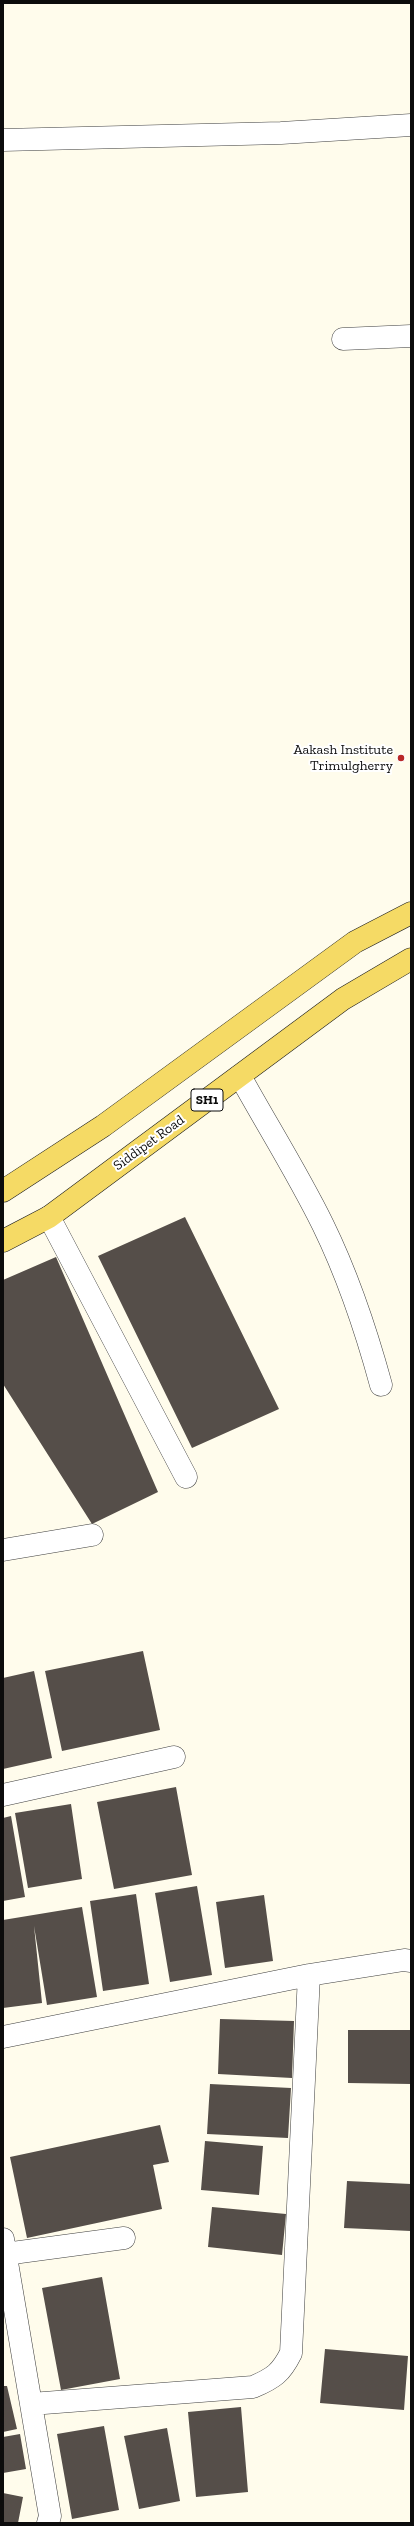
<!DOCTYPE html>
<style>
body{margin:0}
#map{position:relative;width:414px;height:2526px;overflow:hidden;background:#fffcec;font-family:"Zilla Slab",serif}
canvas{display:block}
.frame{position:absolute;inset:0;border:4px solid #0c0c0c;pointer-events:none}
</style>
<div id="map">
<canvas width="414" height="2526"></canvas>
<div class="frame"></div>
</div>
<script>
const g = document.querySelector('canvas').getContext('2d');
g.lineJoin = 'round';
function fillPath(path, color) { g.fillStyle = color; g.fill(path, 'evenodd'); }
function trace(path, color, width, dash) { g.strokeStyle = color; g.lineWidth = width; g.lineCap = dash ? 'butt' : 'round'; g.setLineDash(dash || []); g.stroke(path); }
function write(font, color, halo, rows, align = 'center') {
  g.font = font + ' "Zilla Slab",serif'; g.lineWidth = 4; g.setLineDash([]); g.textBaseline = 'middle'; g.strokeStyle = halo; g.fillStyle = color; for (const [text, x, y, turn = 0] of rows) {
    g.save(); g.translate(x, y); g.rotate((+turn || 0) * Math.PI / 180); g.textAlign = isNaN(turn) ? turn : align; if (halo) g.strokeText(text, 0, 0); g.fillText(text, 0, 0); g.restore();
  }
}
const building = new Path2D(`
 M185,1217L279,1409L192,1448L98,1256Z
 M56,1257L158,1492L92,1524L3,1384V1280Z
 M143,1651L160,1730L62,1751L45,1671Z
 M34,1671L52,1758L3,1769V1678Z
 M176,1787L192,1875L114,1889L97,1802Z
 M71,1804L82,1879L28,1888L15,1813Z
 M11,1816L25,1897L3,1901V1818Z
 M197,1886L212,1975L170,1982L155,1893Z
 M136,1894L149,1984L103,1991L90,1901Z
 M264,1895L273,1961L225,1968L216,1902Z
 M82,1907L97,1997L47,2005L34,1926L42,2003L3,2008V1920Z
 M220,2019L294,2021L292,2078L218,2074Z
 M348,2030H411V2084L348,2083Z
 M210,2084L291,2088L288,2138L207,2134Z
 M160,2125L169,2162L153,2165L162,2209L27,2238L10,2157Z
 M205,2141L263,2146L259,2195L201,2190Z
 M347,2181L411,2184V2231L344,2228Z
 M212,2207L286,2214L282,2255L208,2247Z
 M102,2277L120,2379L61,2390L42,2288Z
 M325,2349L408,2356L404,2410L320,2403Z
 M3,2386H7L17,2429L3,2432Z
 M241,2407L248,2492L196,2497L188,2412Z
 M104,2426L119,2510L72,2519L57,2434Z
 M167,2428L180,2501L139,2509L124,2436Z
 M20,2434L26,2469L3,2473V2437Z
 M3,2493L23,2497L18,2523H3Z`);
const minor = new Path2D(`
 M3,140L281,133L411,125
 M343,339L411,336
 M240,1076C267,1125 298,1174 323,1225C348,1276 366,1330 381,1385
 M49,1217L186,1477
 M3,1550L92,1535
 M3,1795L174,1757
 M3,2037L309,1975L404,1960L411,1961
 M3,2239L50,2516L48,2523
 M5,2254L124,2238
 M31,2404L253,2387C274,2378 281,2373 291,2353L309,1975`);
const major = new Path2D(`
 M3,1191L103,1126L355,942L411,913
 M3,1241L49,1217L343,999L411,959`);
const markers = [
 [401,758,4,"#b92828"]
];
const shields = [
 [207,1100,32]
];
const shieldNames = [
 ["SH1",207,1100]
];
const poiNames = [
 ["Aakash Institute",393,750],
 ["Trimulgherry",393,766]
];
const streetNames = [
 ["Siddipet Road",149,1143,-36]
];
fillPath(building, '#554e49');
trace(minor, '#3f3f3f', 23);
trace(major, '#1d1d1d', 23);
trace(minor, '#fff', 22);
trace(major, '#f5da65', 22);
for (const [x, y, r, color] of markers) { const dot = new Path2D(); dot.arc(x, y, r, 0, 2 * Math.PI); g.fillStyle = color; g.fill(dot); trace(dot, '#fff', 1.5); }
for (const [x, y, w] of shields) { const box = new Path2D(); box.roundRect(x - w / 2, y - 11, w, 22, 3); g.fillStyle = '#fff'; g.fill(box); trace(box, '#0c0c0c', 1); }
write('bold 13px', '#0c0c0c', null, shieldNames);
write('14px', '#0c0c0c', '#fff', poiNames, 'right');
write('14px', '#0c0c0c', '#fff', streetNames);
</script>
